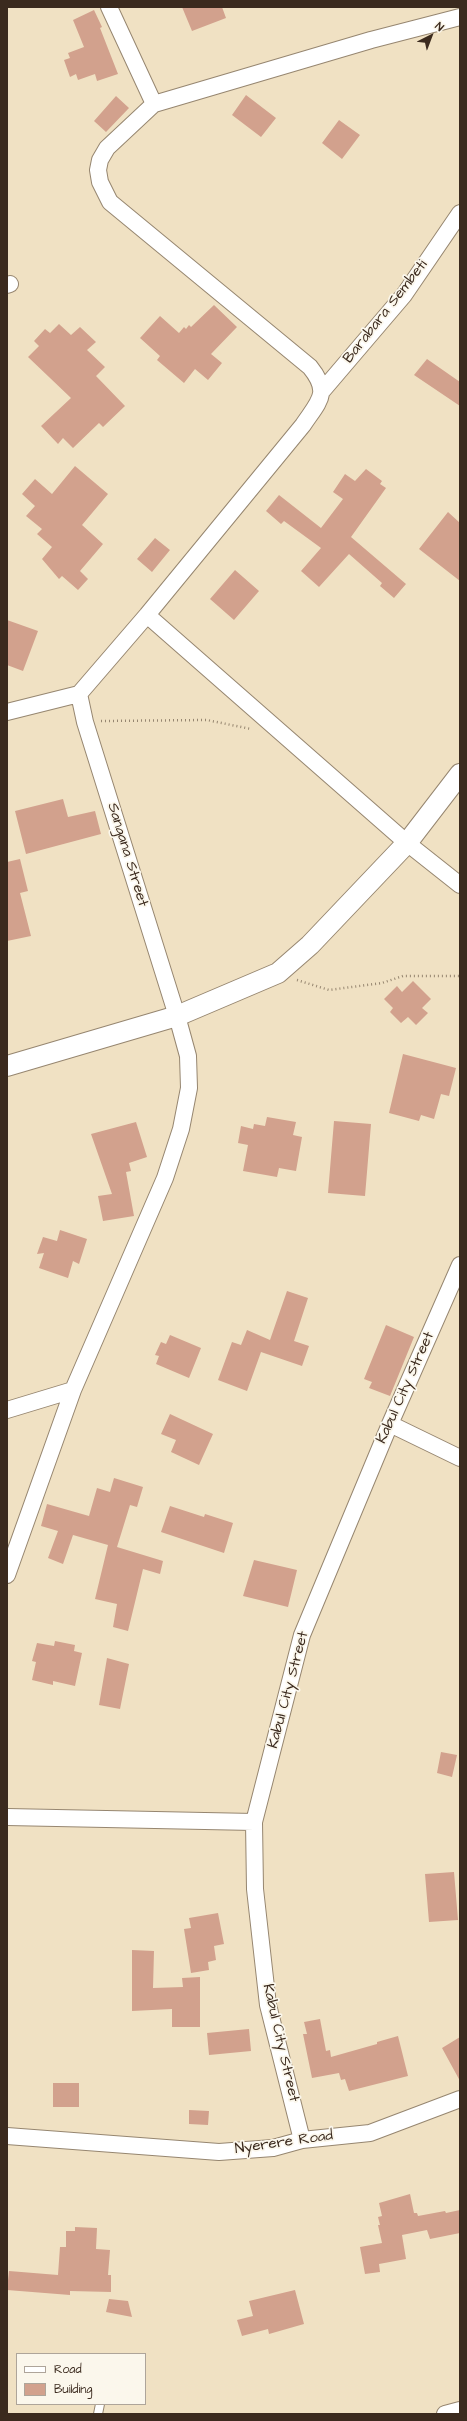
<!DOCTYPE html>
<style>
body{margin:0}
#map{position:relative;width:467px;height:2421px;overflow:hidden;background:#f0e1c3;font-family:"Architects Daughter",sans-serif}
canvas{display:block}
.frame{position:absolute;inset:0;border:8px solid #3b2a1e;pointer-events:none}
.legend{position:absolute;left:16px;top:2353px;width:130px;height:52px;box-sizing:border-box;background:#fbf7ec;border:1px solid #aea59a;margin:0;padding:5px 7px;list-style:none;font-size:12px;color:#3b2a1e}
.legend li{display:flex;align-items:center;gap:8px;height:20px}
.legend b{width:20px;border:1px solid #aea59a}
.north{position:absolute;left:411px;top:16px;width:40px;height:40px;-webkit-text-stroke:3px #fbf7ec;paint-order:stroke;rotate:42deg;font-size:11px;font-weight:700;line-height:16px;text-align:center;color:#3b2a1e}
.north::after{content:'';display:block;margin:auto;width:14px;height:18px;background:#3b2a1e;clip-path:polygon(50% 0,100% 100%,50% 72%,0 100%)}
</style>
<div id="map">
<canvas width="467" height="2421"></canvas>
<div class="frame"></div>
<ul class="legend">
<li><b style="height:5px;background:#fff"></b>Road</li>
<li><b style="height:11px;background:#d2a18d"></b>Building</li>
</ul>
<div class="north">N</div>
</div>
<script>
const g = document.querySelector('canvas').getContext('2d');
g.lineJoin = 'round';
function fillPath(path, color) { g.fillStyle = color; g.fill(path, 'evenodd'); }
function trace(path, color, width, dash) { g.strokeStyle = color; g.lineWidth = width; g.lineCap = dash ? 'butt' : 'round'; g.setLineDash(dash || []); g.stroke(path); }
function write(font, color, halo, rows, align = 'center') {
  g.font = font + ' "Architects Daughter",sans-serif'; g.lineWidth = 3.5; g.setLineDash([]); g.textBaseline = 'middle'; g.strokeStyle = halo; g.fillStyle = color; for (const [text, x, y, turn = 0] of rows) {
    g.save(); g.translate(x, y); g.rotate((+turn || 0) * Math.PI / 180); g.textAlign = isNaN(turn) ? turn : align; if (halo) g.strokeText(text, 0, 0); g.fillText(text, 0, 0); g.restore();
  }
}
const building = new Path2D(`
 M182,7H222L226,18L192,31Z
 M94,10L102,27L100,28L118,74L97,81L95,74L78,80L76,74L70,77L64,60L70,58L68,53L84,47L73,20Z
 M246,95L276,118L261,137L232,115Z
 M116,96L129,108L106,132L94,121Z
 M339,120L360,135L342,159L322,143Z
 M214,305L237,327L211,354L222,363L208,380L195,369L184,383L157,360L160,356L140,338L160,316L179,333L184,327L186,329L189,325L191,327Z
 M59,324L71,335L80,327L96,342L87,350L105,367L96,376L125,406L103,427L99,423L73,448L63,438L58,444L41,426L71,398L28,357L39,346L34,341L45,329L50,333Z
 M427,359L460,382V406L414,375Z
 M75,466L108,494L82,525L103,544L80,571L88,579L78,590L62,576L59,579L42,559L52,547L37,534L42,529L26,516L35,506L22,494L35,479L52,494Z
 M366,469L382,481L380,484L386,488L351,537L406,584L394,598L380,586L382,583L349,554L319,587L301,571L321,548L284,521L281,524L266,511L279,495L321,528L343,499L333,492L345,474L355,481Z
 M448,512L460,523V581L419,549Z
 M155,538L170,550L152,572L137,559Z
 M235,570L259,591L234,620L210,599Z
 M7,620L38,631L23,671L7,665Z
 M63,799L68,817L95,811L101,834L26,854L15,811Z
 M20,859L28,891L20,893L31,936L7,941V862Z
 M413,981L431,999L422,1008L428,1013L416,1025L408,1017L401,1023L390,1012L393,1008L384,999L397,986L402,992Z
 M403,1054L456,1068L449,1096L441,1094L434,1119L421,1115L419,1121L389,1113Z
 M267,1117L296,1122L293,1135L302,1137L296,1171L279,1168L277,1177L243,1171L248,1145L238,1143L241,1126L253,1129L254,1124L265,1126Z
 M334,1121L371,1124L365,1196L328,1193Z
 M136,1122L147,1157L129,1163L131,1171L126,1172L134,1216L103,1221L98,1196L112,1194L91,1134Z
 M60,1230L87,1239L79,1264L73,1261L68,1278L39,1268L44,1253L37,1254L43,1237L57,1241Z
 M287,1291L308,1298L294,1341L309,1346L302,1366L261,1352L247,1391L218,1380L232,1342L241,1345L247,1330L270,1340Z
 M386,1325L414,1337L390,1396L369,1388L372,1382L364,1379Z
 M170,1335L201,1348L189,1378L156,1364L159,1356L155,1355L161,1342L166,1344Z
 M170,1414L213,1434L199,1465L171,1452L176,1440L161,1434Z
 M114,1478L143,1487L137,1507L130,1505L117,1547L163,1561L160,1574L143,1569L128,1631L113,1627L117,1604L95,1599L108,1545L73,1535L63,1564L48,1558L58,1531L41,1526L47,1504L89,1516L97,1488L110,1492Z
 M170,1506L204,1517L205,1514L233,1523L224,1553L161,1532Z
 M254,1560L297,1570L288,1607L243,1596Z
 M55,1641L75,1645L74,1651L82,1653L75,1686L53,1681V1685L32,1680L36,1662L32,1661L37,1643L54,1646Z
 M107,1658L129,1664L120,1709L99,1705Z
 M441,1752L457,1755L452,1777L437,1773Z
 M454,1872L458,1920L429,1922L425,1874Z
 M218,1913L224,1944L214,1946L216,1960L208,1962L209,1970L191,1973L184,1929L191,1928L189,1918Z
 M132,1950L154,1951L153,1988L183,1987L182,1978L200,1977V2027H172V2009L132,2011Z
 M320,2019L326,2051L330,2050L331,2057L377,2044V2042L398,2036L408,2076L349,2091L345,2079L341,2080L339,2073L312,2078L303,2034H307L304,2022Z
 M249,2029L251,2051L209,2055L207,2033Z
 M460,2037V2081L442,2048Z
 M53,2083H79V2107H53Z
 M189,2110L209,2111L208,2125L189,2124Z
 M410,2194L414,2213H417L418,2216L445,2211L446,2213L460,2210V2233L430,2239L427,2230L402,2235L406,2259L379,2264L380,2272L365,2274L360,2247L382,2243L378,2225H380L378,2217L382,2216L379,2203Z
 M75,2227L97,2228L96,2249L110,2250L108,2275H111V2292L70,2291V2295L7,2290L9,2271L58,2275L60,2247H66V2231H75Z
 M295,2290L304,2324L269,2334L268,2329L242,2336L237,2320L253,2316L249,2301Z
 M109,2299L128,2301L132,2317L106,2312Z`);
const path = new Path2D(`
 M101,721L207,720L251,729
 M297,980L329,990L382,983L403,976H460`);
const service = new Path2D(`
 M98,2414L100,2404`);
const minor = new Path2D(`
 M109,7L154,104
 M7,285L10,284
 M323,390L404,295L460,213
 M147,615L407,843L460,885
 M7,712L79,694L147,615L303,425C319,401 331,393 310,367L110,202L100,182L98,170L100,160L107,148L154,104L371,40L460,17
 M7,1410L73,1390
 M390,1424L460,1458
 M7,1575L73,1390L165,1178L181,1129L189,1088L188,1056L177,1016L85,722L79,694
 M7,1817L254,1822
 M7,2136L219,2152L273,2148L302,2140L370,2133L460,2099
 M302,2140L268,2005L255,1889L254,1822L302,1635L390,1424L460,1265
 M445,2414L460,2410`);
const tertiary = new Path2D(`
 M7,1066L177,1016L278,973L310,945L407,843L460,774`);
const streetNames = [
 ["Barabara Sembeti",386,312,-52],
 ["Sangana Street",127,855,73],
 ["Kabul City Street",406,1388,-66],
 ["Kabul City Street",289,1690,-75],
 ["Kabul City Street",280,2043,77],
 ["Nyerere Road",284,2143,-8]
];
fillPath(building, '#d2a18d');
trace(service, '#968670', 10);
trace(minor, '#968670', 18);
trace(tertiary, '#968670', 22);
trace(path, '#968670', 2.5, [1, 3]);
trace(service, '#fff', 8);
trace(minor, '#fff', 16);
trace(tertiary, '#fff', 20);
write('15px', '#3b2a1e', '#fbf7ec', streetNames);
</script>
